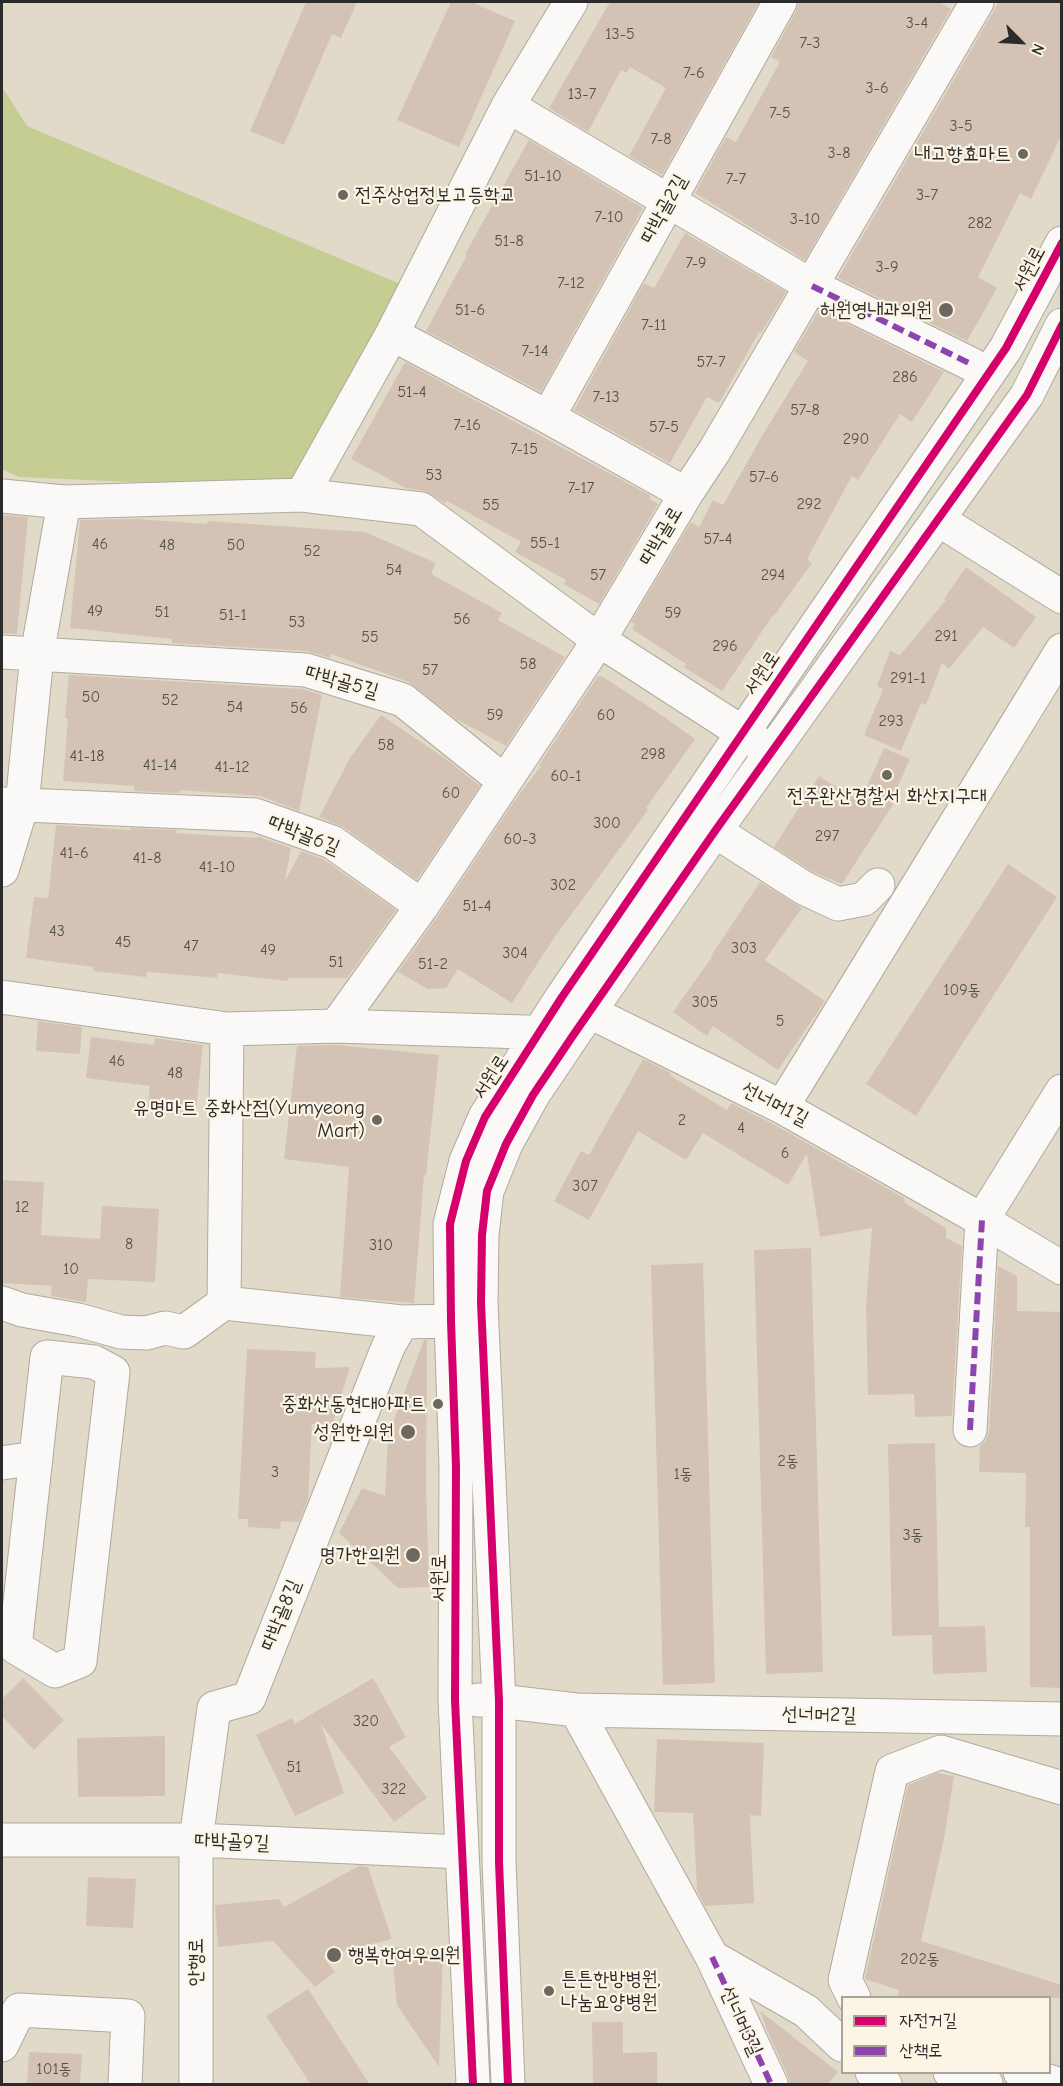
<!DOCTYPE html>
<meta charset="utf-8">
<style>
body{margin:0}
#map{position:relative;width:1063px;height:2086px;overflow:hidden;background:#e2dac8;font-family:"Comic Neue","Poor Story",sans-serif}
canvas{display:block}
.frame{position:absolute;inset:0;border:3px solid #2b2b2b;pointer-events:none}
.legend{position:absolute;left:841px;top:1996px;width:210px;height:78px;box-sizing:border-box;background:#fcf5e5;border:2px solid #a8a49b;margin:0;padding:8px 10px;list-style:none;font-size:18px;color:#2b2b2b}
.legend li{display:flex;align-items:center;gap:12px;height:30px}
.legend b{width:30px;border:2px solid #a8a49b}
.north{position:absolute;left:991px;top:12px;width:60px;height:60px;-webkit-text-stroke:4px #fcf5e5;paint-order:stroke;rotate:114deg;font-size:16px;font-weight:700;line-height:24px;text-align:center;color:#2b2b2b}
.north::after{content:'';display:block;margin:auto;width:21px;height:27px;background:#2b2b2b;clip-path:polygon(50% 0,100% 100%,50% 72%,0 100%)}
</style>
<div id="map">
<canvas width="1063" height="2086"></canvas>
<div class="frame"></div>
<ul class="legend">
<li><b style="height:8px;background:#d6006c"></b>자전거길</li>
<li><b style="height:8px;background:#8e44ad"></b>산책로</li>
</ul>
<div class="north">N</div>
</div>
<script>
const g = document.querySelector('canvas').getContext('2d');
g.lineJoin = 'round';
function fillPath(path, color) { g.fillStyle = color; g.fill(path, 'evenodd'); }
function trace(path, color, width, dash) { g.strokeStyle = color; g.lineWidth = width; g.lineCap = dash ? 'butt' : 'round'; g.setLineDash(dash || []); g.stroke(path); }
function write(font, color, halo, rows, align = 'center') {
  g.font = font + ' "Comic Neue","Poor Story",sans-serif'; g.lineWidth = 4.5; g.setLineDash([]); g.textBaseline = 'middle'; g.strokeStyle = halo; g.fillStyle = color; for (const [text, x, y, turn = 0] of rows) {
    g.save(); g.translate(x, y); g.rotate((+turn || 0) * Math.PI / 180); g.textAlign = isNaN(turn) ? turn : align; if (halo) g.strokeText(text, 0, 0); g.fillText(text, 0, 0); g.restore();
  }
}
const green = new Path2D(`
 M2,87L27,126L407,287L292,489L19,477L2,469Z`);
const building = new Path2D(`
 M306,2H357L341,38L332,34L284,145L250,131Z
 M451,2H471L515,21L459,147L397,120Z
 M610,2H759L662,175L629,156L666,88L630,67L626,73L621,70L588,132L549,108Z
 M799,2H939L951,9L805,260L695,193L726,137L736,142L780,62L771,57L796,11Z
 M999,2H1062V134L1031,199L1020,193L978,277L997,288L967,341L838,278Z
 M529,140L643,208L541,392L426,331L467,255L465,254Z
 M685,233L786,292L761,333L759,332L719,403L707,397L670,463L574,410L644,283L654,288Z
 M819,310L944,372L912,422L900,414L858,480L852,476L807,559L812,563L774,616L773,615L722,691L684,667L686,664L632,629L635,624L631,622L691,522L699,527L713,500L723,505L762,436L808,361L794,352Z
 M405,362L651,496L650,499L658,504L599,604L564,584L566,580L515,552L521,542L447,501L445,503L424,491L406,488L351,459Z
 M2,515L28,517L17,634L2,633Z
 M137,519L207,524L208,521L365,532L436,563L431,574L502,613L498,620L565,657L506,746L456,719L409,682L331,654L330,658L307,651L172,643V639L70,628L80,520Z
 M966,567L1036,617L1014,648L983,627L949,669L942,663L926,705L921,703L901,751L864,735L883,689L877,686L890,651L900,655L946,600L944,599Z
 M69,675L303,689L322,695L299,811L261,796L180,790L179,793L134,791V786L63,781L68,719L65,718Z
 M598,676L603,677L654,710L695,739L646,808L648,810L554,938L512,1003L458,969L446,988L428,989L398,972L438,916L513,803L541,766L539,765Z
 M381,715L446,759L480,786L417,880L343,827L319,817L350,758Z
 M884,748L910,759L896,790L901,792L842,884L813,872L774,847L819,776L860,802Z
 M56,825L130,830V828L177,830L176,833L257,838V836L291,848L285,881L301,851L323,859L396,910L347,978H288V981L217,973V978L147,972L146,977L93,971L94,967L26,958L34,897L48,898Z
 M1008,864L1057,897L916,1116L866,1084Z
 M760,882L802,908L765,960L825,1001L778,1070L713,1026L707,1036L673,1012L712,957L711,956Z
 M38,1021L82,1027L80,1054L36,1051Z
 M91,1037L154,1045L155,1038L203,1045L195,1117L147,1111L150,1086L86,1078Z
 M336,1045L439,1055L426,1175H424L414,1303L340,1297L349,1167L284,1159L297,1046Z
 M643,1059L671,1073L669,1075L727,1110L731,1103L773,1124L904,1198L905,1203L946,1228V1238L962,1246L952,1416L915,1417L914,1394L868,1395L866,1305L872,1228L820,1237L807,1154L788,1185L703,1133L686,1160L638,1131L589,1220L554,1201L581,1151L589,1155Z
 M2,1180L44,1182L41,1235L100,1239L102,1206L159,1209L155,1282L88,1279L86,1302L51,1296L52,1286L2,1283Z
 M811,1248L823,1672L766,1674L754,1250Z
 M703,1263L715,1683L663,1685L651,1265Z
 M998,1266L1017,1276V1311L1062,1312V1688L1030,1687V1527H1025L1026,1473L979,1472L980,1446L986,1440L989,1431Z
 M424,1340H427L426,1487L429,1587L398,1588L339,1533L362,1488L385,1496L388,1436Z
 M247,1349L316,1352L315,1368L350,1367L332,1425L312,1424L308,1499L299,1522L281,1521L280,1529L248,1527V1519H238Z
 M935,1443L939,1627L985,1626L987,1672L933,1674L932,1635L892,1636L888,1444Z
 M23,1678L64,1720L34,1750L2,1716V1699Z
 M373,1678L406,1737L389,1747L427,1798L394,1822L321,1724L344,1793L295,1816L256,1735L292,1718L295,1724Z
 M165,1736V1796L78,1797L77,1738Z
 M657,1739L764,1743L761,1816L750,1815L754,1903L705,1906L697,1891L693,1813L654,1812Z
 M937,1773L954,1776L944,1839L921,1941L1062,1985V1998H897L899,1990L865,1979L908,1785Z
 M359,1866L368,1867L392,1939L323,1956L335,1972L315,1987L273,1941L218,1947L215,1905L279,1899L284,1907Z
 M88,1877L136,1879L133,1928L86,1926Z
 M391,1946L443,1953L439,2067L397,2005Z
 M308,1989L370,2085H311L266,2016Z
 M760,2011L838,2072L827,2085H790L788,2076L767,2030Z
 M592,2022H623V2053L657,2052V2085H593Z
 M29,2052L82,2054L80,2085H27Z`);
const minor = new Path2D(`
 M508,106L812,286L973,365
 M392,334L548,417L686,494
 M548,417L780,2
 M302,495L392,334L508,106L571,2
 M2,496L64,502L302,495L421,509L599,640L760,744
 M939,520L1062,597
 M2,652L306,670L403,700L504,781
 M2,804L255,815L332,842L422,906
 M715,831L804,888L838,904L864,899L878,885
 M2,870L22,805L37,655L64,502
 M2,997L227,1029L336,1026L557,1033
 M570,1002L782,1107L982,1220L1062,1268
 M336,1026L422,906L599,640L686,494L715,450L977,2
 M227,1029L224,1303L402,1322
 M782,1107L1062,650
 M2,1303L22,1310L78,1320L121,1332L146,1333L165,1328L184,1332L224,1303
 M47,1357L94,1362L113,1372L80,1661L55,1671L15,1647Z
 M970,1430L982,1220L1062,1091
 M2,1463L36,1458
 M478,1700L499,1701L576,1710L1062,1719
 M576,1710L712,1957L771,2084
 M2,1840H196L462,1852
 M712,1957L806,2011L842,2045
 M854,1998L845,1980L892,1771L941,1752L1062,1788
 M2,2045L19,2010L128,2016L125,2084
 M872,2072L885,2084
 M950,2072L986,2084
 M1020,2072L1057,2084
 M196,2084V1840L214,1708L249,1698L388,1347L402,1322L451,1321
 M473,2084L455,1700L456,1467L451,1321L450,1224L466,1161L485,1117L562,997L1006,348L1062,243
 M508,2084L499,1862V1701L481,1303L482,1235L487,1191L506,1144L533,1095L574,1034L715,831L1027,395L1062,325`);
const quiet = new Path2D(`
 M812,286L973,365
 M970,1430L982,1220
 M712,1957L771,2084`);
const cycleway = new Path2D(`
 M473,2084L455,1700L456,1467L451,1321L450,1224L466,1161L485,1117L562,997L1006,348L1062,243
 M508,2084L499,1862V1701L481,1303L482,1235L487,1191L506,1144L533,1095L574,1034L715,831L1027,395L1062,325`);
const markers = [
 [1023,154,6,"#6b6862"],
 [343,195,6,"#6b6862"],
 [946,310,8,"#6b6862"],
 [887,775,6,"#6b6862"],
 [377,1120,6,"#6b6862"],
 [438,1404,6,"#6b6862"],
 [408,1432,8,"#6b6862"],
 [413,1555,8,"#6b6862"],
 [334,1955,8,"#6b6862"],
 [549,1991,6,"#6b6862"]
];
const numberNames = [
 ["3-4",917,23],
 ["13-5",620,34],
 ["7-3",810,43],
 ["7-6",694,73],
 ["3-6",877,88],
 ["13-7",582,94],
 ["7-5",780,113],
 ["3-5",961,126],
 ["7-8",661,139],
 ["3-8",839,153],
 ["51-10",543,176],
 ["7-7",736,179],
 ["3-7",927,195],
 ["7-10",609,217],
 ["3-10",805,219],
 ["282",980,223],
 ["51-8",509,241],
 ["7-9",696,263],
 ["3-9",887,267],
 ["7-12",571,283],
 ["51-6",470,310],
 ["7-11",654,325],
 ["7-14",535,351],
 ["57-7",711,362],
 ["286",905,377],
 ["51-4",412,392],
 ["7-13",606,397],
 ["57-8",805,410],
 ["7-16",467,425],
 ["57-5",664,427],
 ["290",856,439],
 ["7-15",524,449],
 ["53",434,475],
 ["57-6",764,477],
 ["7-17",581,488],
 ["292",809,504],
 ["55",491,505],
 ["57-4",718,539],
 ["55-1",545,543],
 ["46",100,544],
 ["48",167,545],
 ["50",236,545],
 ["52",312,551],
 ["54",394,570],
 ["57",598,575],
 ["294",773,575],
 ["49",95,611],
 ["51",162,612],
 ["59",673,613],
 ["51-1",233,615],
 ["56",462,619],
 ["53",297,622],
 ["291",946,636],
 ["55",370,637],
 ["296",725,646],
 ["58",528,664],
 ["57",430,670],
 ["291-1",908,678],
 ["50",91,697],
 ["52",170,700],
 ["54",235,707],
 ["56",299,708],
 ["59",495,715],
 ["60",606,715],
 ["293",891,721],
 ["58",386,745],
 ["298",653,754],
 ["41-18",87,756],
 ["41-14",160,765],
 ["41-12",232,767],
 ["60-1",566,776],
 ["60",451,793],
 ["300",607,823],
 ["297",827,836],
 ["60-3",520,839],
 ["41-6",74,853],
 ["41-8",147,858],
 ["41-10",217,867],
 ["302",563,885],
 ["51-4",477,906],
 ["43",57,931],
 ["45",123,942],
 ["47",191,946],
 ["303",744,948],
 ["49",268,950],
 ["304",515,953],
 ["51",336,962],
 ["51-2",433,964],
 ["109동",962,990],
 ["305",705,1002],
 ["5",780,1021],
 ["46",117,1061],
 ["48",175,1073],
 ["2",682,1120],
 ["4",741,1128],
 ["6",785,1153],
 ["307",585,1186],
 ["12",22,1207],
 ["8",129,1244],
 ["310",381,1245],
 ["10",71,1269],
 ["2동",788,1461],
 ["3",275,1472],
 ["1동",683,1474],
 ["3동",913,1535],
 ["320",366,1721],
 ["51",294,1767],
 ["322",394,1789],
 ["202동",920,1959],
 ["101동",54,2069]
];
const poiNames = [
 ["내고향효마트",1011,154],
 ["전주상업정보고등학교",355,195,"left"],
 ["허원영내과의원",932,310],
 ["전주완산경찰서 화산지구대",887,796,"center"],
 ["유명마트 중화산점(Yumyeong",365,1108],
 ["Mart)",365,1131],
 ["중화산동현대아파트",426,1404],
 ["성원한의원",394,1432],
 ["명가한의원",400,1555],
 ["행복한여우의원",348,1955,"left"],
 ["튼튼한방병원,",561,1979,"left"],
 ["나눔요양병원",561,2002,"left"]
];
const streetNames = [
 ["따박골2길",664,209,-61],
 ["서원로",1029,269,-62],
 ["따박골로",661,536,-59],
 ["서원로",762,673,-56],
 ["따박골5길",342,682,16],
 ["따박골6길",304,835,22],
 ["서원로",491,1077,-57],
 ["선너머1길",775,1104,27],
 ["서원로",439,1578,-90],
 ["따박골8길",281,1615,-68],
 ["선너머2길",819,1715,1],
 ["따박골9길",232,1842,2],
 ["안행로",196,1962,-90],
 ["선너머3길",741,2021,65]
];
fillPath(green, '#c5cd93');
fillPath(building, '#d4c3b4');
trace(minor, '#aeaa9e', 35);
trace(minor, '#fbf9f7', 33);
trace(quiet, '#8e44ad', 6, [12, 6]);
trace(cycleway, '#d6006c', 8);
for (const [x, y, r, color] of markers) { const dot = new Path2D(); dot.arc(x, y, r, 0, 2 * Math.PI); g.fillStyle = color; g.fill(dot); trace(dot, '#fcf5e5', 2); }
write('16px', '#55514d', null, numberNames);
write('20px', '#2b2b2b', '#fcf5e5', poiNames, 'right');
write('20px', '#2b2b2b', '#fcf5e5', streetNames);
</script>
